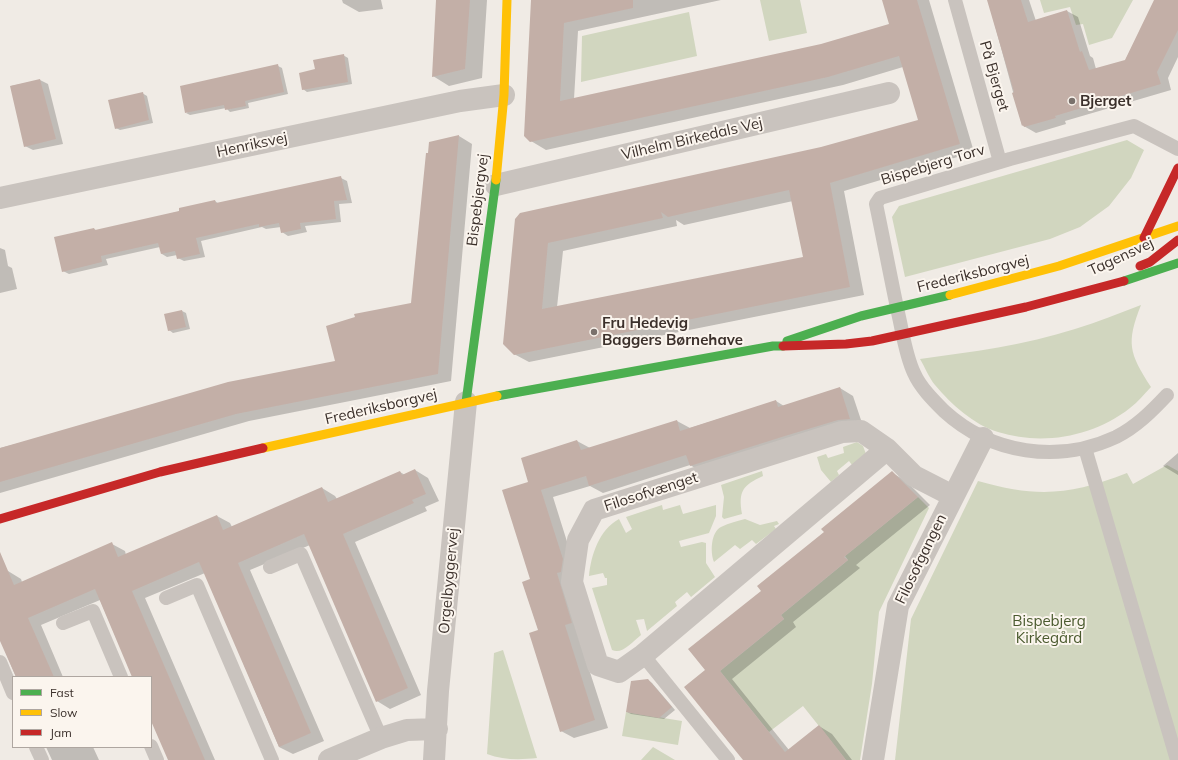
<!DOCTYPE html>
<meta charset="utf-8">
<style>
body{margin:0}
#map{position:relative;width:1178px;height:760px;overflow:hidden;background:#f0ebe5;font-family:Mulish,sans-serif}
canvas{display:block}
.legend{position:absolute;left:12px;top:676px;width:140px;height:72px;box-sizing:border-box;background:#fbf5ee;border:1px solid #aea6a0;margin:0;padding:5px 7px;list-style:none;font-size:12px;color:#3b302b}
.legend li{display:flex;align-items:center;gap:8px;height:20px}
.legend b{width:20px;border:1px solid #aea6a0}
</style>
<div id="map">
<canvas width="1178" height="760"></canvas>
<ul class="legend">
<li><b style="height:5px;background:#4caf50"></b>Fast</li>
<li><b style="height:5px;background:#ffc107"></b>Slow</li>
<li><b style="height:5px;background:#c62828"></b>Jam</li>
</ul>
</div>
<script>
const g = document.querySelector('canvas').getContext('2d');
g.lineJoin = 'round';
function fillPath(path, color) { g.fillStyle = color; g.fill(path, 'evenodd'); }
function trace(path, color, width, dash) { g.strokeStyle = color; g.lineWidth = width; g.lineCap = dash ? 'butt' : 'round'; g.setLineDash(dash || []); g.stroke(path); }
function write(font, color, halo, rows, align = 'center') {
  g.font = font + ' Mulish,sans-serif'; g.lineWidth = 4; g.setLineDash([]); g.textBaseline = 'middle'; g.strokeStyle = halo; g.fillStyle = color; for (const [text, x, y, turn = 0] of rows) {
    g.save(); g.translate(x, y); g.rotate((+turn || 0) * Math.PI / 180); g.textAlign = isNaN(turn) ? turn : align; if (halo) g.strokeText(text, 0, 0); g.fillText(text, 0, 0); g.restore();
  }
}
const green = new Path2D(`
 M760,0H800L807,33L769,41Z
 M1040,0H1133L1112,38L1089,45L1083,24L1076,25L1070,7L1044,13Z
 M689,12L697,56L581,82L582,36Z
 M1127,140L1144,150L1131,178L1109,206L1080,227L1050,239L905,277L892,217L899,206Z
 M1141,305C1126,343 1129,353 1151,387C1144,394 1138,402 1130,408C1093,437 1042,446 998,432C974,425 951,404 935,385C929,378 925,367 920,359C972,352 1025,345 1075,329C1098,322 1119,313 1141,305Z
 M857,442L863,446L866,454L852,465L849,461L837,471L839,475L831,482L821,470L817,457L826,454L828,458L844,453L843,447Z
 M1167,465L1178,471V760H895L911,619L978,481C1038,498 1070,495 1127,473L1133,484Z
 M762,471L763,476C743,485 738,491 742,514L724,519L722,517L724,497L721,485Z
 M918,497L929,508L879,612L872,684L860,760H846L803,706L769,732L720,671L784,619L781,615L848,560L845,556Z
 M662,505L663,510L680,505L683,514L716,505V516L709,533L679,541L681,547L702,542L706,543V563L715,577L691,597L687,592L675,602L677,606L647,631L644,619L636,620L641,635C632,642 622,655 612,650L592,588L607,585V578H605L603,573L589,576C591,555 599,530 619,519L626,533L632,529L626,517Z
 M745,519L760,525L777,521L779,524L774,526L776,529L756,544L752,540L740,549L735,545L714,562C710,552 711,532 721,527C729,523 738,521 745,519Z
 M503,650L537,758C519,760 503,760 487,754L494,653Z
 M626,712L682,721L678,745L622,736Z
 M653,747L675,760H641Z`);
const shadow = new Path2D(`
 M342,0H381L383,9L359,12L343,3Z
 M437,0H487L482,78L449,86L433,76Z
 M532,0H721L578,31L574,99L821,45L890,25L883,0H929L974,152L844,191L864,295L529,362L514,354L516,219L821,148L919,121L903,67L843,85L546,150L531,141ZM793,201L804,258L557,307L563,251L677,226L676,220L684,225Z
 M988,0H1029L1036,21L1067,11L1078,17L1090,56L1093,58L1096,69L1125,61L1155,0H1178V57L1168,78L1171,90L1065,121L1066,124L1036,133L1022,125Z
 M343,55L348,58L352,84L307,92L303,89L316,69Z
 M278,66L282,68L288,94L248,103L249,108L230,112L226,108L190,115L186,113Z
 M40,80L48,84L63,144L33,150L25,146L11,86Z
 M142,93L147,96L153,123L120,130L116,128Z
 M459,136L472,144L451,381L249,421L0,493V448L336,362L356,318L412,304L430,143Z
 M341,178L347,181L352,203L339,204L341,222L305,226L307,232L288,236L282,232L281,227L266,229L262,227L201,241L205,257L184,261L178,258L177,255L167,257L162,254L160,247L106,259L108,265L69,274L63,271L94,229L98,231L181,211L215,201L219,204Z
 M0,248L5,250L8,266L12,268L17,289L0,293Z
 M182,311L186,313L190,329L173,333L169,330Z
 M840,388L853,396L863,426L704,473L690,465L603,493L590,486L553,497L575,567L577,632L608,728L574,738L561,731L539,631L532,580L529,482L577,441L590,448L677,421L690,428L776,401L784,406Z
 M1178,453V475L1163,466Z
 M415,470L428,478L439,501L425,507L427,511L355,542L421,695L390,709L377,701L310,545L250,570L324,741L293,754L279,747L205,573L145,598L215,760H169L151,718V677H133L100,600L41,625L63,677H16L0,639V575L8,571L21,579L22,582L112,544L125,551L126,555L217,516L230,523L232,527L322,488L335,496L337,499L400,472L405,475Z
 M892,473L905,480L930,505L856,565L860,568L793,622L796,627L732,679L789,750L819,726L832,734L852,760H744L706,670L762,591Z
 M648,680L652,683L675,710L664,719L631,714L627,712Z
 M46,747H93L99,760H52Z`);
const building = new Path2D(`
 M436,0H470L465,69L432,77Z
 M531,0H633V8L564,23L560,101L821,44L889,24L882,0H917L960,144L830,183L850,287L514,355L503,344L515,219L520,213L821,147L918,120L899,56L828,77L530,142L524,136ZM789,190L803,257L542,309L548,243L663,218L661,212L668,217Z
 M987,0H1021L1028,22L1067,10L1080,52L1082,51L1089,70L1125,60L1154,0H1178V30L1157,72L1161,84L1055,116L1056,118L1024,127L1023,125L1022,126L1012,93L1014,92Z
 M344,54L348,82L302,90L299,73L315,69L313,60Z
 M278,64L284,92L245,101L246,106L225,110L224,105L185,113L180,86Z
 M40,79L56,139L24,147L10,86Z
 M143,92L149,120L115,129L108,100Z
 M459,135L438,374L236,414L0,482V448L228,382L335,361L326,326L355,317L354,314L411,303L426,153H428L429,142Z
 M341,176L347,200L334,201L336,219L300,223L301,229L281,233L279,223L259,227V224L196,238L200,254L177,259L175,251L161,254L158,243L101,256L102,262L62,272L54,237L94,228L95,230L179,211V208L215,200L216,203Z
 M182,310L186,327L168,331L164,314Z
 M840,387L850,419L838,420L785,436L690,466L686,455L589,486L586,476L541,490L563,559L561,572L557,573L572,623L565,625L595,720L560,732L529,633L538,630L522,582L530,579L502,490L528,482L521,458L577,440L581,450L677,420L680,431L776,400L778,407Z
 M415,469L426,494L412,500L414,503L343,534L408,688L376,702L304,534L238,563L311,733L279,747L199,562L132,591L205,760H168L151,721V677H132L95,589L28,618L54,677H16L0,641V552L14,585L112,542L118,557L217,515L223,530L322,487L328,502L400,471L402,475Z
 M892,471L918,497L844,557L848,560L781,615L784,619L720,671L785,752L819,725L846,760H743L684,687L705,670L688,649L761,591L757,586L824,532L821,529Z
 M648,679L672,707L659,718L626,712L631,681Z`);
const lane = new Path2D(`
 M955,0L1000,162
 M1167,395C1152,411 1136,427 1116,437C1058,464 991,454 944,411C933,400 920,387 914,373C906,356 903,335 899,317C891,280 884,242 876,204L880,198L1010,159L1134,126L1178,149
 M1085,448L1177,760
 M270,567L301,554L381,738
 M166,598L197,585L272,760
 M63,623L93,611L121,677
 M643,655L728,760
 M0,662L13,693
 M151,746L157,760
 M36,747L42,760`);
const street = new Path2D(`
 M496,185L889,93
 M0,198L460,101L504,95
 M861,431L887,449L643,655L619,672L598,665L572,582L578,540L594,510L842,432Z
 M887,449L914,476L953,496
 M329,760L381,738L407,730L437,729
 M434,760L438,691L466,402
 M873,760L898,606L983,438`);
const fast = new Path2D(`
 M1124,281L1178,263
 M787,341L861,316L950,295
 M497,396L773,346H783
 M466,402L496,180`);
const slow = new Path2D(`
 M496,180L504,95L507,0
 M950,295L1059,266L1178,226
 M263,448L497,396`);
const jam = new Path2D(`
 M1144,238L1178,168
 M1140,266L1150,262L1178,240
 M783,346L846,344L872,341L1026,307L1124,281
 M0,519L160,472L263,448`);
const markers = [
 [1072,101,4,"#7a716c"],
 [594,332,4,"#7a716c"]
];
const streetNames = [
 ["På Bjerget",994,76,74],
 ["Vilhelm Birkedals Vej",692,139,-13],
 ["Henriksvej",252,145,-12],
 ["Bispebjerg Torv",933,165,-17],
 ["Bispebjergvej",478,200,-83],
 ["Tagensvej",1121,257,-25],
 ["Frederiksborgvej",973,274,-14],
 ["Frederiksborgvej",381,407,-13],
 ["Filosofvænget",651,492,-18],
 ["Filosofgangen",921,559,-64],
 ["Orgelbyggervej",449,581,-85]
];
const poiNames = [
 ["Bjerget",1080,101],
 ["Fru Hedevig",602,323],
 ["Baggers Børnehave",602,340]
];
const parkNames = [
 ["Bispebjerg",1049,621],
 ["Kirkegård",1049,638]
];
fillPath(green, '#d1d6bf');
fillPath(shadow, '#0003');
fillPath(building, '#c3afa7');
trace(lane, '#c9c3be', 14);
trace(street, '#c9c3be', 22);
trace(fast, '#4caf50', 9);
trace(slow, '#ffc107', 9);
trace(jam, '#c62828', 9);
for (const [x, y, r, color] of markers) { const dot = new Path2D(); dot.arc(x, y, r, 0, 2 * Math.PI); g.fillStyle = color; g.fill(dot); trace(dot, '#fbf5ee', 1.5); }
write('15px', '#3b302b', '#fbf5ee', streetNames);
write('bold 15px', '#3b302b', '#fbf5ee', poiNames, 'left');
write('15px', '#4a5a2e', '#fbf5ee', parkNames);
</script>
